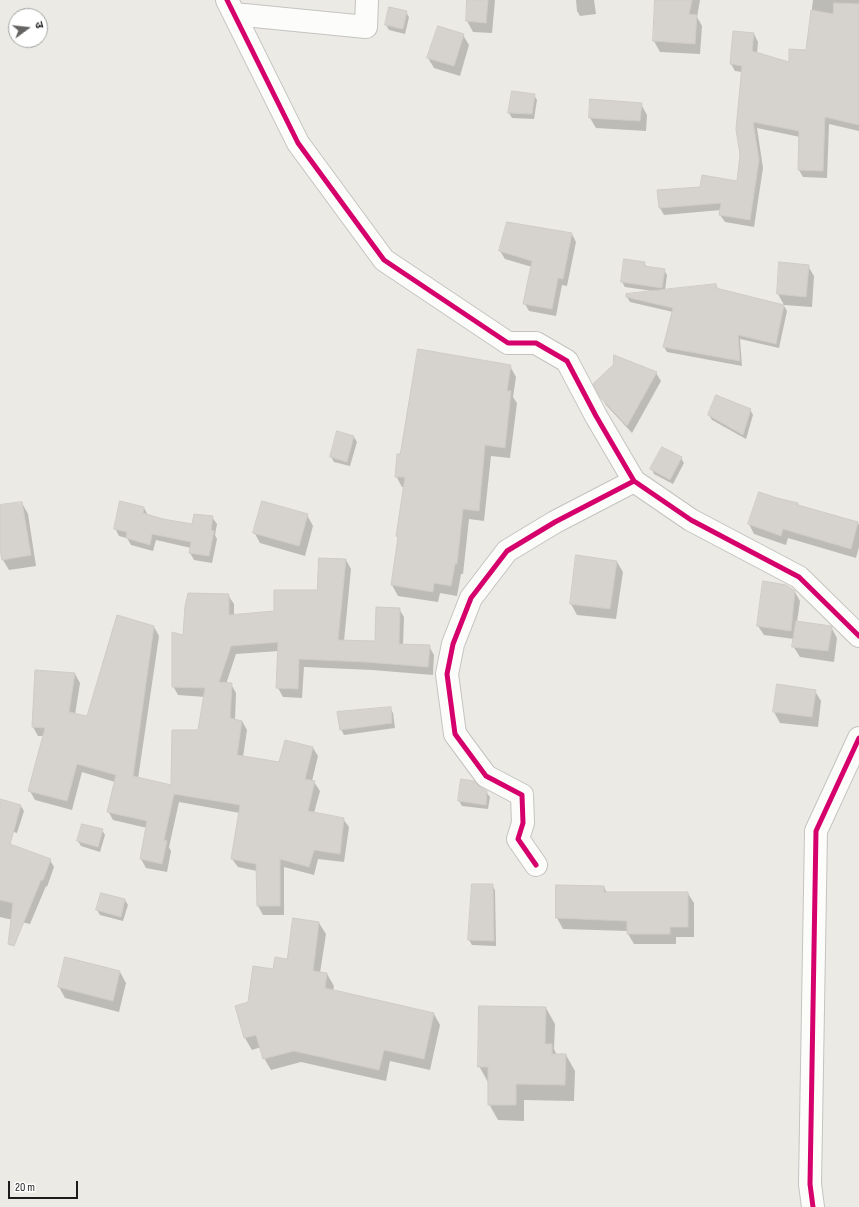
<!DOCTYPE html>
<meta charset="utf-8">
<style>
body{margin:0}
#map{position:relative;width:859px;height:1207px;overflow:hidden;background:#eceae4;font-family:"Sofia Sans Condensed","Noto Sans Devanagari",sans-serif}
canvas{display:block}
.north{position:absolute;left:8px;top:8px;width:40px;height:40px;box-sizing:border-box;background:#fff;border:1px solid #a4a4a4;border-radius:50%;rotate:75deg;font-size:11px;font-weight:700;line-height:16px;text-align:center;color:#1c1c1c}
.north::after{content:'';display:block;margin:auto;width:14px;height:18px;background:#656462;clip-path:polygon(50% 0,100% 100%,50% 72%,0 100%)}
.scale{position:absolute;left:8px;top:1181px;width:70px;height:18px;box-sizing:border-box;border:2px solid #1c1c1c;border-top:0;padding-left:5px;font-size:12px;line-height:14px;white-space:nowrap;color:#1c1c1c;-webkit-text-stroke:3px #fff;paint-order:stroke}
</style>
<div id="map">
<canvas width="859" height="1207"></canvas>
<div class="north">उ</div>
<div class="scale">20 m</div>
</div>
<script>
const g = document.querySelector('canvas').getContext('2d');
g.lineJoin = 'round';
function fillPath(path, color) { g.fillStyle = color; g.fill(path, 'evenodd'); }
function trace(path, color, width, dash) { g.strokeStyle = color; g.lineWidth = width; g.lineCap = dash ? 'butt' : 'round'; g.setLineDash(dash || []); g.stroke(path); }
const shadow = new Path2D(`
 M468,0H495L492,33L473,32L467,21Z
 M576,0H594L596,14L580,16L577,11Z
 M656,0H700L697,17L702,26L700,54L660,52L654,41Z
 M813,0H859V131L829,124L827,178L803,177L799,170L800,137L757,128L763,168L754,227L725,222L720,215L721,210L664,215L660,208L658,191L701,188L738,182L741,155L742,72L735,71L731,64L754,34L758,42L757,54L790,64L807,51Z
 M406,12L409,17L405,34L389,30L386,25Z
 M463,35L469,45L460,76L434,68L428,58Z
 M534,95L537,100L534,119L512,118L509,113Z
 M641,104L647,115L646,131L596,128L590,118Z
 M572,234L576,242L567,286L562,285L556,316L529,311L525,304L532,267L505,259L500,251Z
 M644,263L647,267L664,270L667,275L665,290L716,285L718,289L784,306L787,311L779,348L740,339L742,366L667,352L664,347L673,312L630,302L627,297L653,291L625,287L622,282Z
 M808,266L814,276L812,307L784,305L778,294Z
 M510,366L516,377L513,397L517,403L510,458L491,456L484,521L469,519L463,574H461L457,596L440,593L438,602L398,596L392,585L399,539L397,536L404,487H402L396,476L401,456Z
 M614,366L656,373L661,381L632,433L606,405L601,397Z
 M750,409L753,415L746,439L712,420L709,415Z
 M354,437L357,442L350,466L334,462L331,457Z
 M681,458L684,463L673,484L654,474L652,469Z
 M22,503L28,514L36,566L9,570L3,560L0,543V506Z
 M798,504L799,506L858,523L859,525V547L856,558L788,538L786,545L754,534L749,524Z
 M144,508L148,515L163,520L193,525L212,517L217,524L215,535L217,539L212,563L194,560L190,553L191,548L156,540L153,551L131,545L127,538L119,536L115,528Z
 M307,515L313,526L305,556L260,543L254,532Z
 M346,560L351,569L344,641L376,643L399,609L404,617L403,645L429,646L434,655L433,675L372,670L304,667L302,698L283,697L278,688L279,651L236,654L226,684H231L236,693L235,720L242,721L247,730L243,757L280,763L313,748L318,756L312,781L314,782L320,791L314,813L343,819L349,827L344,862L318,859L314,875L284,867V915H263L258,906L257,871L238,867L232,859L240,813L179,802L169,847L171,851L167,872L146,868L141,859L147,828L113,820L108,811L115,782L82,772L72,810L35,800L30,791L44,736H38L33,727L75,674L80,683L75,715L88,717L154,627L159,636L138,779L172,786L199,731L205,697L178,695L173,686L184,636L228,595L234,604V615L275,612L318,591Z
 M617,562L623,572L616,619L577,615L571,604Z
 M795,592L800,601L797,622L831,627L837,638L834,662L800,657L793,646L794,639L764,635L758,626Z
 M815,691L821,701L818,727L780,723L774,712Z
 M390,708L393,713L395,728L344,735L341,729Z
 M486,792L490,797L488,809L462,806L459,801Z
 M0,805L21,806L24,811L17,833L0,828Z
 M102,830L105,835L100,852L81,846L78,841Z
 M0,842L50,860L54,867L47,887L46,886L30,924L0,917Z
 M492,885L495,890L496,946L472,945L469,940Z
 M557,886L604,887L607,893L687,892L694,903V937H676V944H634L628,934V931L563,929L557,918Z
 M125,900L128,905L123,921L100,915L97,910Z
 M319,923L326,934L320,973L327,974L334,986L333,991L434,1014L440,1025L430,1070L390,1061L386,1081L301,1062L271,1070L264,1058L261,1047L252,1050L245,1038L236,1007L248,1003L274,970L288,960Z
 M120,972L126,983L119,1012L65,998L59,987Z
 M546,1008L555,1024L554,1049L557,1055H566L575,1071L574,1101L524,1100V1121L498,1120L489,1104L488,1082L479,1066Z`);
const building = new Path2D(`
 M467,0H488L486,23L466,21Z
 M655,0H692L689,14L697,15L695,44L653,41Z
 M834,3L859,4V125L825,117L823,171L798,170L799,131L753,122L759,160L750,220L719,215L721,203L659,208L657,190L700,187L702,175L737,181L740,155L736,129L742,66L730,64L733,31L754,33L752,51L789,62V49L806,50L811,10L833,14Z
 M389,7L407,11L403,29L385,25Z
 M438,26L464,34L454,66L427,58Z
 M512,91L535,94L532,114L508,113Z
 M590,99L642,103L640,121L589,118Z
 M507,222L572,233L563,279L558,278L552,309L523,304L532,261L499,251Z
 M624,259L645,262L644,266L665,269L662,288L621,282Z
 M779,262L809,265L806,297L777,294Z
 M716,284V288L784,305L776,344L738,335L740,361L663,347L673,308L626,297V294Z
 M418,349L511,365L507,391H511L505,448L485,445L479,511L463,509L457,564H455L451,586L434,583L433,592L391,585L398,537L396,536L405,477H395L397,454H400Z
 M614,355L657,372L627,426L600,397L593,384L613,365Z
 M716,395L751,409L743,435L708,415Z
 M337,431L354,436L347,462L330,457Z
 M662,447L682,457L670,480L650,469Z
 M759,492L777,498L798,503V505L858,522L851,549L783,529L781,536L748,524Z
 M120,501L144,507L143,513L163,519L192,524L194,514L213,516L211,530L214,531L209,556L189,553L191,542L152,534L150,545L126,538L127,532L114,529Z
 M262,501L308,514L299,546L253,533Z
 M22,502L31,555L2,560L0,549V505Z
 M576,555L617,561L610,609L570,604Z
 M319,558L346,559L338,640L375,641L376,607L400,608L399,644L430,645L428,667L366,662L299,659L298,689L276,688L278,642L231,646L219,682L232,683L230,718L242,721L237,755L279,762L285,740L313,747L305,779L315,781L308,811L344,818L340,854L314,850L309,867L280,859V906H257L256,864L231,859L240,805L174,794L164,840L167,841L162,864L140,859L147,821L107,812L116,775L77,764L67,801L28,791L45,728L32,727L35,670L75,673L69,712L87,716L117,615L154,626L133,776L171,785L172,730H198L205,688L172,687V632L183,635L185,606L188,593L229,594V615L274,611V590H317Z
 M763,581L786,585L795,591L791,631L757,626Z
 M796,621L831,626L832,627L828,651L792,647Z
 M777,684L816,690L812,717L773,712Z
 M391,707L392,723L340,730L337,712Z
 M461,779L474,781L480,787L487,791L486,805L458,801Z
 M0,799L21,805L10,844L51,859L43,880H41L14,946L8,944L13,903L0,900Z
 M82,824L103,829L98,847L77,841Z
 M472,884H493L494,941L468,940Z
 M556,885L604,886V892H688V927H670V934H627V921L556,918Z
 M101,893L125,899L121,917L96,910Z
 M293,918L319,922L313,971L327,973L325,988L434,1013L424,1059L384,1050L379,1070L294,1051L263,1059L256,1035L244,1038L235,1006L248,1002L253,966L273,969L275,957L287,959Z
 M65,957L120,971L113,1001L58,987Z
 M479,1006L546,1007L545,1044H552V1054H566L565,1085L516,1084V1105H488V1067H478Z`);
const minor = new Path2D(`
 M227,0L298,143L384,260L508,343H536L567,361L596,416L634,481L691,520L799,577L859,636
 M234,14L366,27L367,0
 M536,865L518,839L523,823L522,795L486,776L455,734L447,674L453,644L471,598L507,551L555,522L634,481
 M813,1207L810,1184L816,831L859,738`);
const cycleway = new Path2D(`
 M227,0L298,143L384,260L508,343H536L567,361L596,416L634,481L691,520L799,577L859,636
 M536,865L518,839L523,823L522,795L486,776L455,734L447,674L453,644L471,598L507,551L555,522L634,481
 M813,1207L810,1184L816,831L859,738`);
fillPath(shadow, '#0003');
fillPath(building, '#d6d3cf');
trace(building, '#cfcbc5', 1);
trace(minor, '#c4c3c0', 24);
trace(minor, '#fcfcfb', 22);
trace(cycleway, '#d6006c', 5);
</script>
